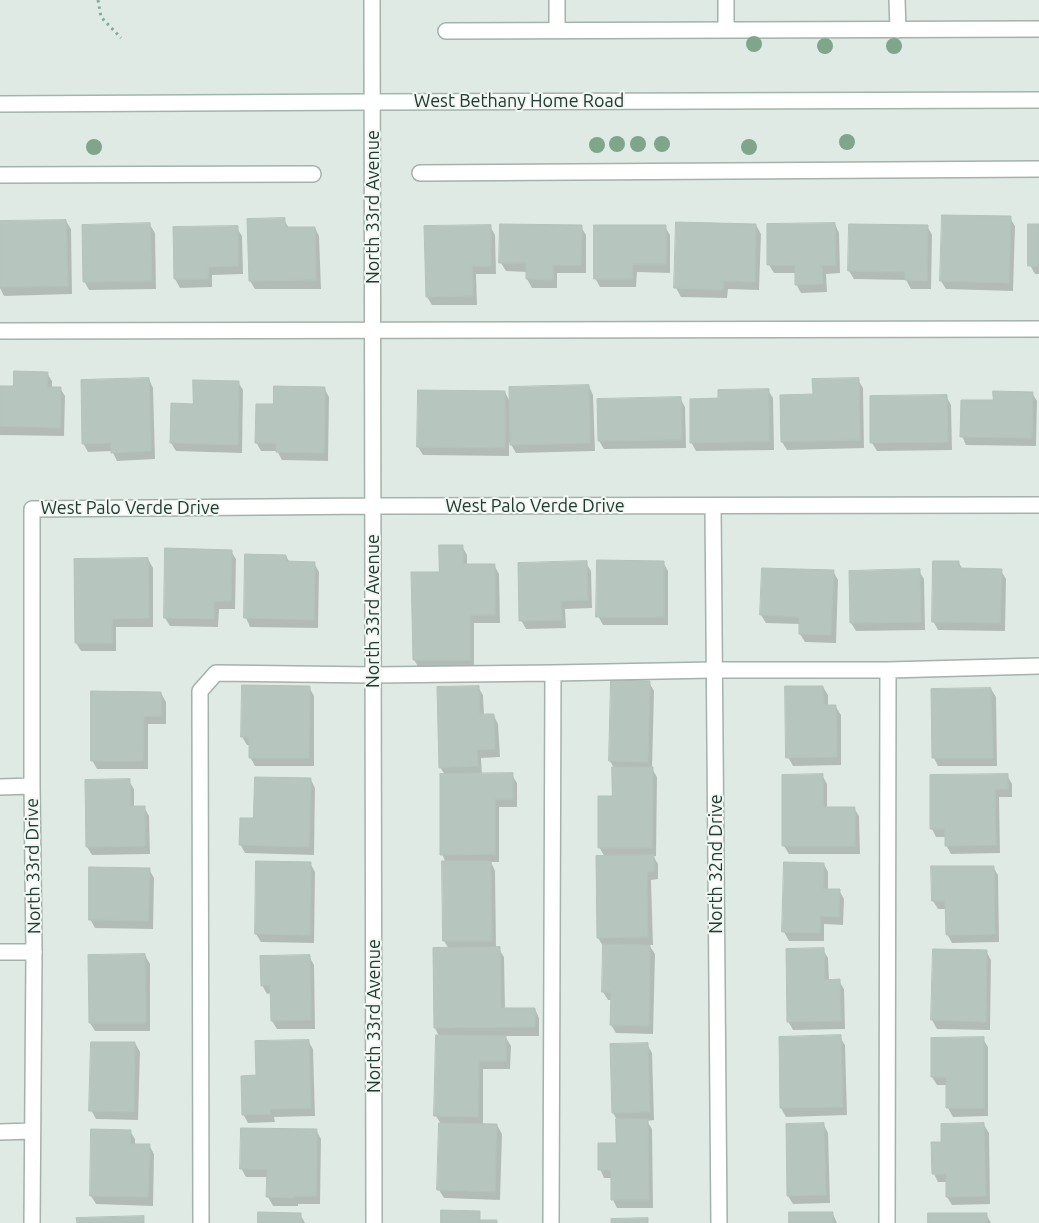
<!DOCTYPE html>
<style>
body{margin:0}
canvas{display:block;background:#e0eae5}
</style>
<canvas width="1039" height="1223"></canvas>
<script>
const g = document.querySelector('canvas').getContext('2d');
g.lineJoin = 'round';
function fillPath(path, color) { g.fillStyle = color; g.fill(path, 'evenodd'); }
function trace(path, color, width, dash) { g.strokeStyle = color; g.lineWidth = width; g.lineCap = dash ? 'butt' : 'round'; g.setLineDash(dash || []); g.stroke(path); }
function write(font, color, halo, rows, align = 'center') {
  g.font = font + ' Ubuntu,sans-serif'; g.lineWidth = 4; g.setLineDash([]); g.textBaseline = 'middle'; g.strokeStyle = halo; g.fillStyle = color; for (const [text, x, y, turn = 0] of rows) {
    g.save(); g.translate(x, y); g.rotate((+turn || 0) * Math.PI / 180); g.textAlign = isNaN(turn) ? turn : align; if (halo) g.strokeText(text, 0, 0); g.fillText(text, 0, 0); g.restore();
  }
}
const shadow = new Path2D(`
 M1010,218L1015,226L1013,291L946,289L941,281Z
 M249,220H284L289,228H315L319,236L321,289H255L250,281Z
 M66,221L71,229L72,294L4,296L0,288V223Z
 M677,223L756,225L761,234L759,290L728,289L727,298L681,297L676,288Z
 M835,224L839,233L840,273L826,274L827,292L801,293L796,284V273H774L769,265Z
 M150,225L155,233L156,289L89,290L84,281Z
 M490,226L495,235L496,274H476L477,305H432L427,297Z
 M927,226L932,235L931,289H911L906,280L854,279L849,271Z
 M1039,226V274H1035L1030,265Z
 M581,227L586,235V273H557V288H532L527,279V272L506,271L501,263Z
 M665,227L670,235V273L637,272L636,287H600L595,278Z
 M175,228H237L242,236L243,274L212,275V287L180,288L175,279Z
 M47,373L52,381V388H60L65,396L64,436L0,435V387H14Z
 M149,379L153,388L155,459L117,461L112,451L88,452L83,443Z
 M858,380L863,388L864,448L787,450L782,442L814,395Z
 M238,382L243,390L242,453L176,451L171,443L194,405Z
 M589,386L593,395L595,451L516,453L509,441V456L423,455L418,447L505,392L510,402Z
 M324,388L329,397L328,461L282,460L277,451H261L256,442Z
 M768,390L773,398L774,450L696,451L691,442L719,399Z
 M1032,393L1037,401L1036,446L966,445L962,436L994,402Z
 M946,396L951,405L952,450L877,451L872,443Z
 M680,398L685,407L686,448L604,449L599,441Z
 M462,546L467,555V565H494L499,574L500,623H474V668H419L414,660L440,574Z
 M231,551L236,559L235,609H219L218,627L170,626L165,618Z
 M247,555L286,556L290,563H314L319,572L318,628L250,627L246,618Z
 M148,559L153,568V627H116V651H81L76,643Z
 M663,562L668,571V625H603L598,616Z
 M586,563L591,571L592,608L565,609L566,628L526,629L521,620Z
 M959,563L963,570L1001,571L1006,579L1005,631L938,630L933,621Z
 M833,571L838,580L836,643L805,642L800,634V624L766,623L761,615Z
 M919,571L924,579L925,630L856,631L851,623Z
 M612,681L649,682L654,691L652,769L657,777L656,856H653L658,864V879L651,880L653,945H649L655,954L653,1034L616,1033L611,1025L612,1000H608L603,992V946L598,938L605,857L599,847L613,798L614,768L610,761Z
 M309,687L314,696V766H255L250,757V745H247L242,737Z
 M478,687L483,695L484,716H494L498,724L500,757L481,758L482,775H512L517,783V807H499V862H491L495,871L496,949H499L504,957L505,1009H535L539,1018V1036H505L511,1046L510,1069H483V1125H497L502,1134L500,1200L444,1198L439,1190L441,1124L436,1116L439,1036L435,1028L434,949H449L444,941L446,863L442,854L445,775L440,767Z
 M823,687L828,695V707H836L841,715V765L793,766L788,757Z
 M991,689L996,697L997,766H938L934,758Z
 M161,693L166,702V724H148V769H97L92,760Z
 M822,775L827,784V808H854L859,816L860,854H789L784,846Z
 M1007,775L1012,784V797H999L1000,853L951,854L946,845V837H936L932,829Z
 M311,780L315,788L314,855L245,853L240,844L255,819Z
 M129,781L134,789V807H144L149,816L150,854L92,855L87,847Z
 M310,863L315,872L314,943L261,942L256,934Z
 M824,864L828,872V890H839L844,899L843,925L824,924V941H789L784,932Z
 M993,867L998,875L999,942L952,943L947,934V909H938L933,901Z
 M149,869L154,878L153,929L95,928L90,919Z
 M823,950L828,958L829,981H839L844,989L845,1029L793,1030L788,1021Z
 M934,950L986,951L991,960L990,1030L937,1029L932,1020Z
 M145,955L150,964V1031H95L90,1023Z
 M309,956L314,965L315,1029H277L272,1021L271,993L267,994L262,985Z
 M840,1037L845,1045L847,1115L786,1117L781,1108L780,1038Z
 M983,1039L988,1047V1116L953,1117L948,1108L947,1085H937L932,1077Z
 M308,1041L313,1049L315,1116L274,1117L275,1122L248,1123L243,1114L257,1077Z
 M135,1043L140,1052L138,1120L96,1119L91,1110Z
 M647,1044L652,1053L654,1120L647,1121L652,1129L653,1208H617L613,1200L612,1178H604L600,1169L617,1144V1120L613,1113Z
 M824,1125L828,1133L830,1203L793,1204L788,1196Z
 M984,1125L989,1133L990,1204L952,1205L947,1197V1182H938L934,1174L942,1144Z
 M316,1130L321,1139L320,1204H298V1206H273L268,1197V1177H246L241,1168Z
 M130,1131L135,1139V1145H149L154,1154L153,1206L96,1204L91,1196Z
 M300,1214L305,1223H259Z
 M833,1214L837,1223H790Z
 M986,1214L991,1223H929Z`);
const building = new Path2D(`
 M942,215L1011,216L1009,283L940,281Z
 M285,218V227H315L316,280L249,281L247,219Z
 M66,220L68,286L0,287V221Z
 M676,222L756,224L755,282L723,281V290L674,288Z
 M150,223L152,281L83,282L82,225Z
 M835,223L836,265H822L823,284L795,285V265H767V224Z
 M500,224L582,225L581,265H553V280L526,279V263H499Z
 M849,224L928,225L927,281L905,280V272L848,271Z
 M1028,224H1039V266H1028Z
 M491,225V266H472L473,296L426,297L424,226Z
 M594,225H666V264H633L632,279H594Z
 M238,226V266L208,267V279H174L173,227Z
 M14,371L48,372L47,387H61L60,428L0,426V386H13Z
 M149,378L151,451L111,453V443L82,444L81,380Z
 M859,378L860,440L781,442L780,395L813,394L812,379Z
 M193,380L239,381L238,445L170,443L171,403L193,404Z
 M589,385L590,443L510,445L509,387Z
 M274,386L325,387L324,453L276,452V443H255L256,404H273Z
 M769,389V441L690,443V399L718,398V390Z
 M418,390L505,391V448L417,447Z
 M993,391L1033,392L1032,438L960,437L961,400H993Z
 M947,395L948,442L870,443V396Z
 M681,397L682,440L598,441L597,399Z
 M439,545H463V564H495V615H470V660H413L411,572H439Z
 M165,548L232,550L231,601H214V619L164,618Z
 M245,554L286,555V561L315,562L314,620L244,618Z
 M148,558L149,618L112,619V643H75L74,559Z
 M597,560L664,561V617H596Z
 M587,561L588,600L561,601L562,620L519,621L518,563Z
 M933,561H959V568L1002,569L1000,623L932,622Z
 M762,568L834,570L831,635L799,634V617L760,615Z
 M920,569L921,622L850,623L849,571Z
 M611,680L650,681L648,762L609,761Z
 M242,685L310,686L309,758H249V737H241Z
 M479,686L480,714H494L495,749L477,750L478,766L439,768L437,687Z
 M785,686H823L824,705H836L837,757L786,758Z
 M991,688L993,758H932L931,689Z
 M91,691L161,692V716H144L143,761H91Z
 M612,767H653L652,848H598V796H612Z
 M513,773V799H495V854L440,855V774Z
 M823,774V807H855V846H782V775Z
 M1008,774V789H995L996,845L945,846V829H930V775Z
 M255,777L311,778L309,847L239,845L240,818H253Z
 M130,779V806H145V846L86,847L85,780Z
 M654,855V871L647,872L648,937L597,938L596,856Z
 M256,861L311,862L310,935L255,934Z
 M442,861H491L492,941H443Z
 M784,862L824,863L823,889H840L839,917L820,916V933L782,932Z
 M931,866H994L995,934L946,935L945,901H932Z
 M89,867L150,868L148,921L89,920Z
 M603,944L650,945L649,1026L610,1025L611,992H602Z
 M500,947L501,1008H535V1027L434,1028L433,948Z
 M824,948L825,980L840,979L841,1021L787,1022L786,949Z
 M933,949L987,950L986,1022L931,1020Z
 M145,954L146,1023H89L88,955Z
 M310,955L311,1020L271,1021L270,985L261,986L260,956Z
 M436,1035L506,1036V1061H479L478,1117L434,1116Z
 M841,1035L843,1107L780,1108L779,1037Z
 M984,1037V1108H946V1077H931V1038Z
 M309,1040L311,1108L270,1109L271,1114L242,1115L241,1076L256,1075L255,1041Z
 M91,1042H135L134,1112L89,1111Z
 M648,1043L650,1112L612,1113L610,1044Z
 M616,1119H648L649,1200H611V1170H598V1143H616Z
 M439,1123L497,1124L495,1192L437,1190Z
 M824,1123L826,1195L787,1196L786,1124Z
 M984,1123L986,1196L946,1197V1174H932L931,1142H941V1124Z
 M241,1128L317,1129L316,1196H294V1198L266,1197L267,1169H240Z
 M91,1129L131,1130L130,1144H150L148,1197L90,1196Z
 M441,1210L480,1211V1220H497V1223H441Z
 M258,1212L301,1213V1223H258Z
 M789,1212H833V1223H789Z
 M928,1213H987V1223H928Z
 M144,1216V1223H77L76,1218Z
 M648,1218V1223H611V1219Z`);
const path = new Path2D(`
 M98,0L101,17L121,38`);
const lane = new Path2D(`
 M557,0V30
 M897,0L898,30
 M0,331L1039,329
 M0,952H34
 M201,1223L200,691L216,673L374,675L553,673L714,670H888L1039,666
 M551,1223L553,673
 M887,1223L888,670`);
const street = new Path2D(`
 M372,0L374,1223
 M726,30V0
 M446,31L1039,29
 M420,173L1039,169
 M0,175L313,174
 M713,506L719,1223
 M0,787L32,786
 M0,1132L32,1131
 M32,1223L34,952L32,786V509L373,506L1039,505`);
const secondary = new Path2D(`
 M0,104L372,102L1039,100`);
const trees = [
 [754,44],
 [825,46],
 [894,46],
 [847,142],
 [617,144],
 [638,144],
 [662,144],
 [597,145],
 [94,147],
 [749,147]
];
const streetNames = [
 ["West Bethany Home Road",519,101],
 ["North 33rd Avenue",373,207,-90],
 ["West Palo Verde Drive",535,506],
 ["West Palo Verde Drive",130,508],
 ["North 33rd Avenue",373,611,-90],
 ["North 32nd Drive",716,864,-90],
 ["North 33rd Drive",33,866,-91],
 ["North 33rd Avenue",374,1016,-90]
];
fillPath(shadow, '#0003');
fillPath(building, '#b6c5be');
trace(building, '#b3c3bb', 1);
trace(lane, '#a3b2ab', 18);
trace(street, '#a3b2ab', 18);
trace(secondary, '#a0b5ac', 18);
trace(path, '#83ac9c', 3, [2.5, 4]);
trace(lane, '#fff', 15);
trace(street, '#fff', 15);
trace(secondary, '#fff', 15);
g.fillStyle = '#7fa68b';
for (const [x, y] of trees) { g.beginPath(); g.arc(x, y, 8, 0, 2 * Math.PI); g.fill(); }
write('18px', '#223a31', '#f1f7f3', streetNames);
</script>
